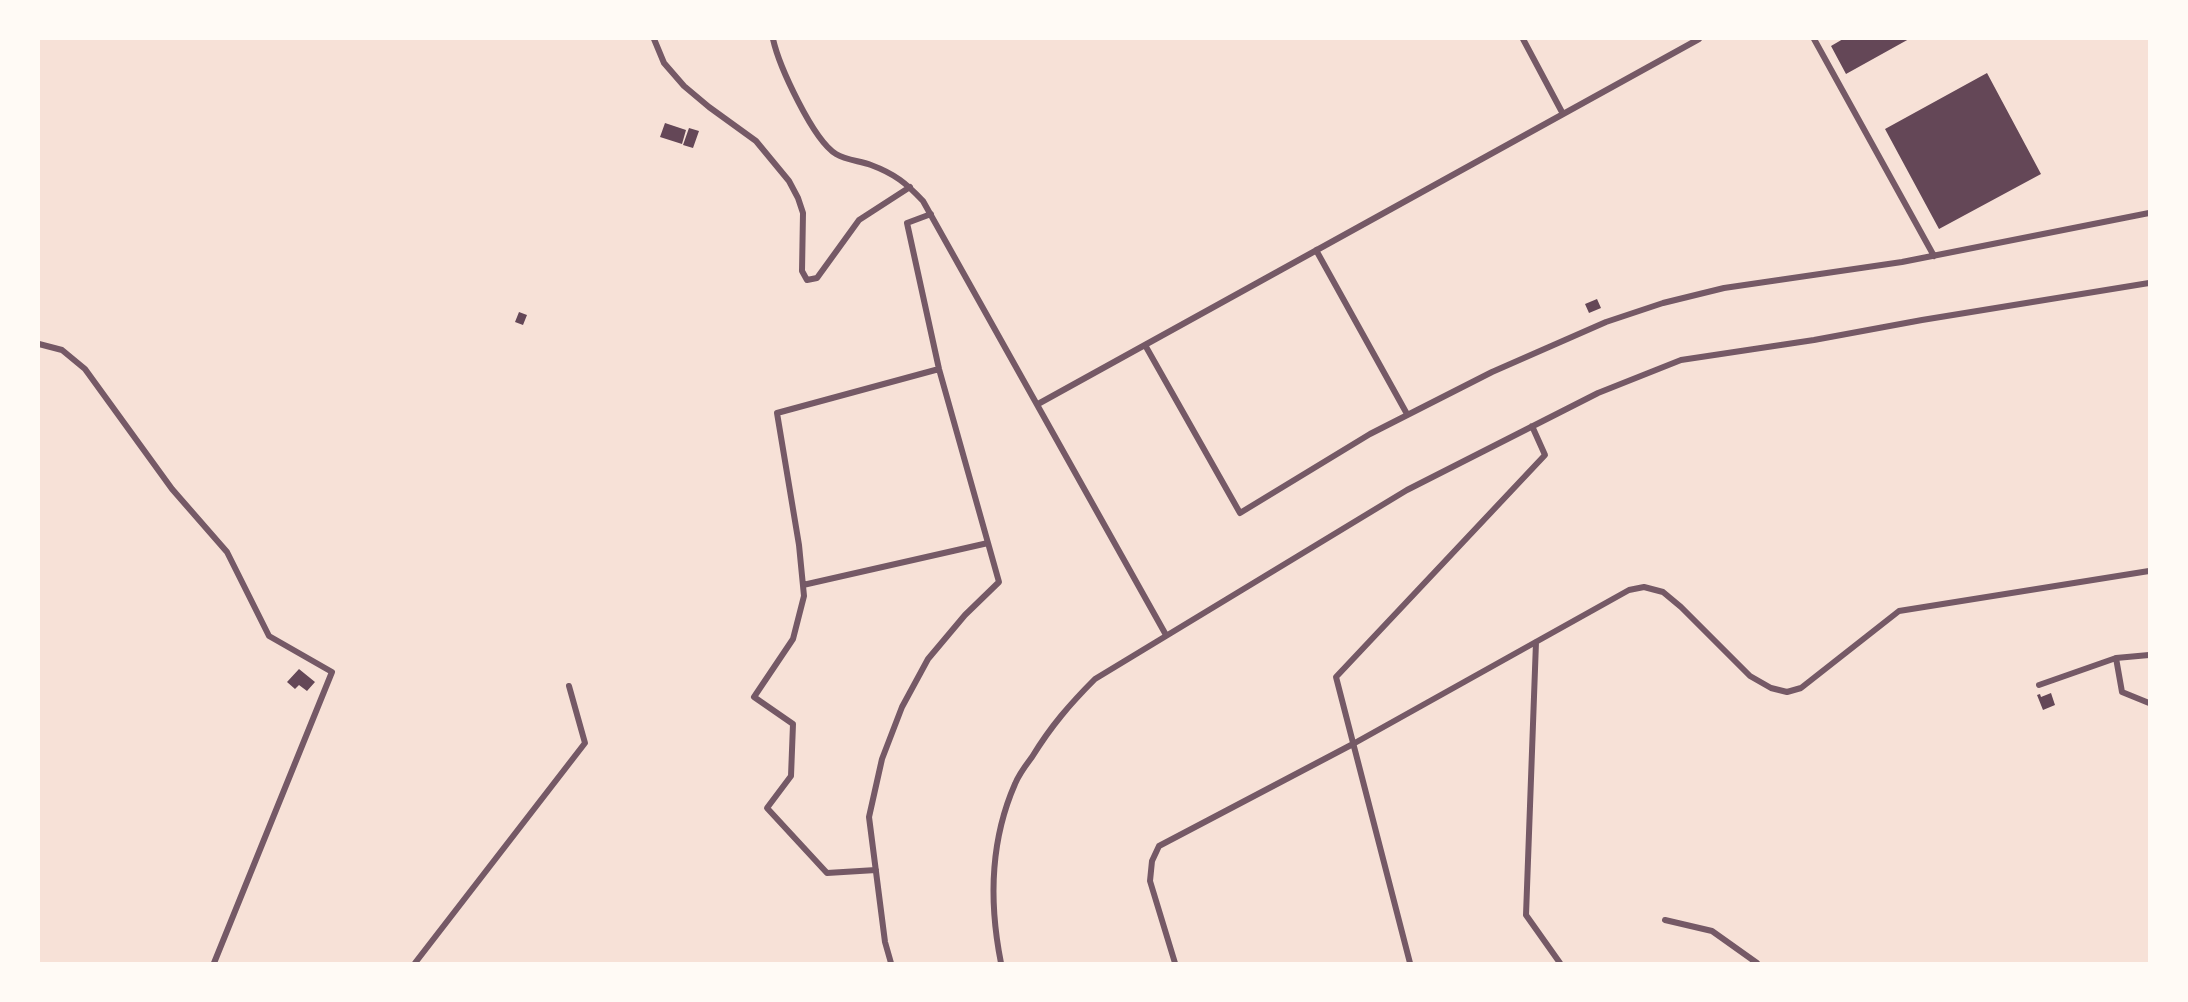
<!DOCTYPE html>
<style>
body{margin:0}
#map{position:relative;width:2188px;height:1002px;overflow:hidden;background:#f7e1d7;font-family:"DM Sans",sans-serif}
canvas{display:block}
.frame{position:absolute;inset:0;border:40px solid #fffaf5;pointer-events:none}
</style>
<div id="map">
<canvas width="2188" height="1002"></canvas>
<div class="frame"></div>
</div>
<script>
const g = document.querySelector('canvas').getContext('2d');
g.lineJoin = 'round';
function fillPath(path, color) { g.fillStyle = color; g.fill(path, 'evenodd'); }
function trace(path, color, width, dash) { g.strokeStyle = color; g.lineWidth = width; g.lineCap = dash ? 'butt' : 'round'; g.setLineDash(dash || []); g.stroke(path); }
const building = new Path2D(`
 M1843,39H1909L1846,74L1831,46Z
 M1987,73L2041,174L1939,229L1885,129Z
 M665,123L686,130L682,144L660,137Z
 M689,128L699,131L693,148L683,145Z
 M1597,299L1601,308L1589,313L1585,304Z
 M519,312L527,315L523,325L515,322Z
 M299,669L315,682L307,691L299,685L295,689L287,682Z
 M2051,693L2055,705L2043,710L2037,695L2040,694L2041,697Z`);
const minor = new Path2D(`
 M654,39L664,63L684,86L709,107L756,141L789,181L798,198L803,213L802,271L807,280L817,278L859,220L910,187
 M773,39C779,66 813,140 836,154C846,160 860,161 871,165C895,174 906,183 923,201L1166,635
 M1523,39L1563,114
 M1814,39L1934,256
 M1316,250L1407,414
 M39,344L62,350L85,369L172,489L227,552L269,636L332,672L214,963
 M1145,345L1240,513L1370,434L1492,372L1606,322L1663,303L1724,288L1902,262L2149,213
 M1038,404L1699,39
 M803,585L988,543
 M1536,642L1526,915L1560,963
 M2149,655L2116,658L2122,692L2149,703
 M2039,685L2116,658
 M876,870L827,873L767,808L791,776L793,724L754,697L793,639L804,596L799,545L777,413L939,369
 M1665,920L1712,931L1757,963
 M415,963L585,743L569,686
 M891,963L885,942L869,817L882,759L902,707L928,659L965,615L999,582L939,369L907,223L931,214
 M1001,963C989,903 990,841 1015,784C1019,774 1026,765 1032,757C1051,726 1070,704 1095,679L1407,490L1598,393L1681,360L1814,340L1922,320L2149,283
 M1175,963L1150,881L1152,861L1159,846L1353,744L1629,590L1644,587L1663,592L1681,607L1750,676L1771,688L1787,692L1801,688L1899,611L2149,571
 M1410,963L1336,677L1545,455L1532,426`);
fillPath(building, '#644757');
trace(minor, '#755966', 6);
</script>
